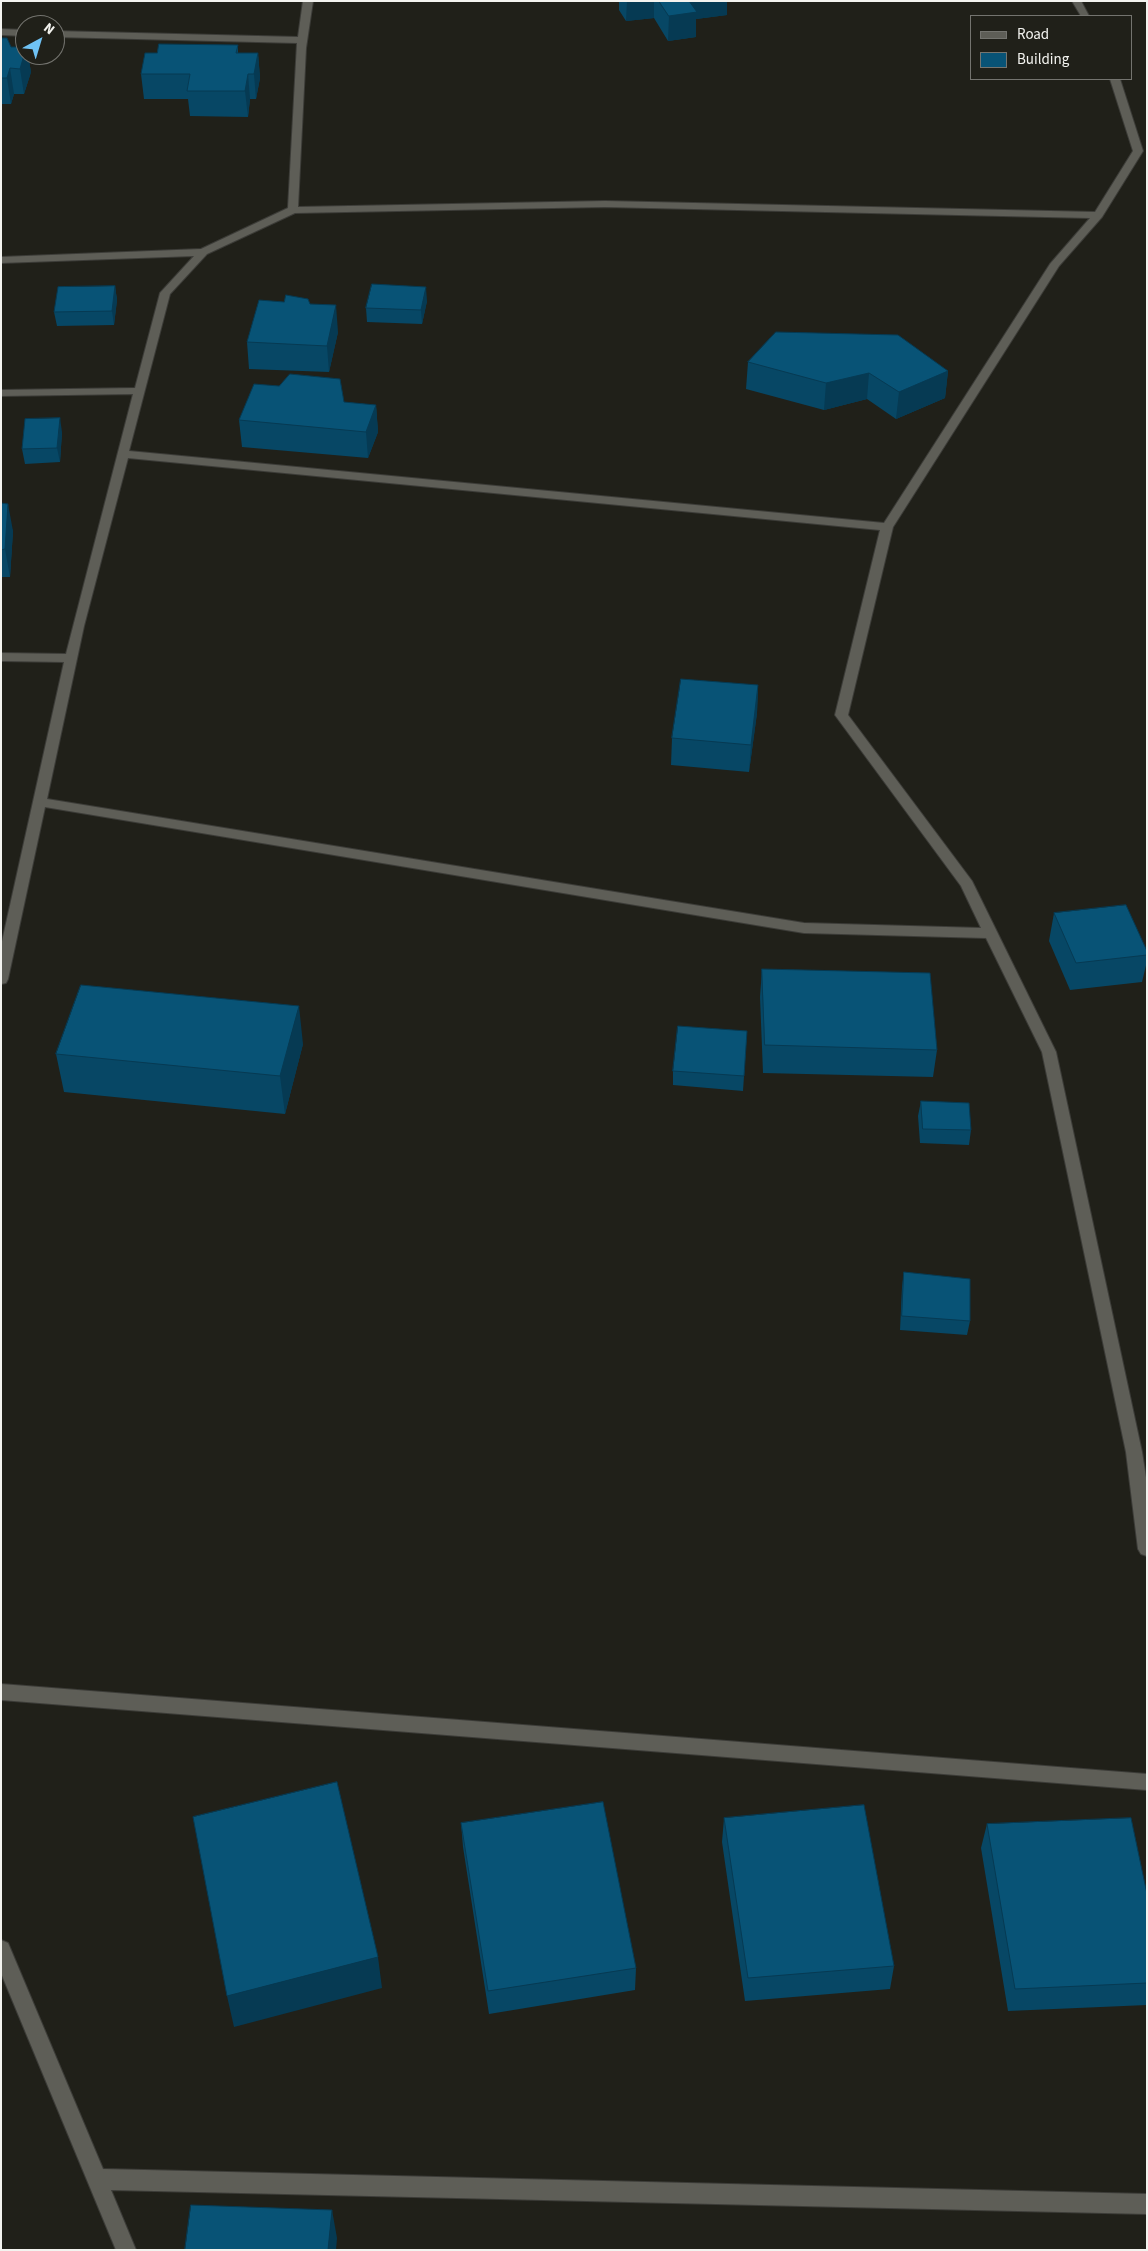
<!DOCTYPE html>
<style>
body{margin:0}
#map{position:relative;width:1148px;height:2251px;overflow:hidden;background:#202019;font-family:"Source Sans 3",sans-serif}
canvas{display:block}
.frame{position:absolute;inset:0;border:2px solid #f3f3ef;pointer-events:none}
.legend{position:absolute;left:970px;top:15px;width:162px;height:65px;box-sizing:border-box;background:#202019;border:1px solid #74746f;margin:0;padding:6px 9px;list-style:none;font-size:15px;color:#f3f3ef}
.legend li{display:flex;align-items:center;gap:10px;height:25px}
.legend b{width:25px;border:1px solid #74746f}
.north{position:absolute;left:15px;top:15px;width:50px;height:50px;box-sizing:border-box;background:#202019;border:1px solid #74746f;border-radius:50%;rotate:39deg;font-size:14px;font-weight:700;line-height:20px;text-align:center;color:#f3f3ef}
.north::after{content:'';display:block;margin:auto;width:18px;height:22px;background:#6fc2f4;clip-path:polygon(50% 0,100% 100%,50% 72%,0 100%)}
</style>
<div id="map">
<canvas width="1148" height="2251"></canvas>
<div class="frame"></div>
<ul class="legend">
<li><b style="height:6px;background:#5e5e57"></b>Road</li>
<li><b style="height:14px;background:#085376"></b>Building</li>
</ul>
<div class="north">N</div>
</div>
<script>
const g = document.querySelector('canvas').getContext('2d');
g.lineJoin = 'round';
function trace(path, color, width, dash) { g.strokeStyle = color; g.lineWidth = width; g.lineCap = dash ? 'butt' : 'round'; g.setLineDash(dash || []); g.stroke(path); }
function fillPath(path, color) { g.fillStyle = color; g.fill(path, 'evenodd'); }
const minor = new Path2D(`
 M303,1H313L306,48L298,207L605,201L1095,212L1133,151L1110,79H1120L1143,151L1102,217L1059,266L893,527L848,715L972,881L1056,1052L1142,1452L1147,1484V1556L1141,1554L1138,1549L1126,1452L1042,1052L986,938L804,933L45,807L8,979L6,983L1,984V946L64,662L1,661V653L66,654L133,394L1,396V390L135,388L160,293L194,256L1,263V257L201,249L288,208L297,43L55,37V31L298,37ZM605,207L1090,218L1050,264L884,523L129,451L170,294L207,254L295,213ZM128,458L880,530L835,715L961,886L981,928L804,923L47,799L84,626Z
 M1072,1H1081L1089,16H1081Z
 M1,29L25,30V36L1,35Z
 M1,1684L1147,1774V1790L1,1700Z
 M1,1940L8,1943L103,2169L1147,2194V2214L111,2190L136,2250H116L1,1973Z`);
const wall = new Path2D(`
 M619,1H727V15L696,19V37L668,41L654,18L626,21L619,10Z
 M1,38L11,47L25,55H28L31,72L24,94H14L11,104H1Z
 M238,45V53H258L260,78L256,99H250L248,117L190,116L188,99H144L141,74L157,53Z
 M115,286L117,300L114,325L57,326L54,312Z
 M427,301L422,324L367,322L366,308Z
 M338,332L329,372L249,369L247,342Z
 M748,362L948,371L945,398L896,419L867,399L824,410L746,389Z
 M344,402L376,405L378,432L368,458L242,447L239,420Z
 M62,432L60,462L25,464L22,449Z
 M1,503L13,531L10,577H1Z
 M758,685L757,713L749,772L671,765L672,738Z
 M1054,913L1147,951V961L1142,982L1070,990L1049,941Z
 M762,969L937,1050L933,1077L763,1073L760,997Z
 M747,1031L743,1091L673,1085V1071Z
 M303,1044L285,1114L64,1092L56,1054Z
 M921,1101L971,1130L969,1145L920,1143L918,1116Z
 M904,1272L970,1321L967,1335L900,1330L902,1287Z
 M724,1818L894,1966L890,1989L745,2001L722,1842Z
 M461,1823L636,1968L635,1990L489,2014L463,1847Z
 M987,1824L1147,1894V2005L1008,2011L981,1848Z`);
const shadedWall = new Path2D(`
 M627,1H654V18L626,21Z
 M686,1H727V15L696,19V37L668,41L669,16Z
 M25,52V55H28L31,72L24,94L20,69Z
 M258,53L260,78L256,99L254,74Z
 M10,68L14,94L11,104L7,78Z
 M248,74L250,99L248,117L245,91Z
 M115,286L117,300L114,325L112,311Z
 M426,287L427,301L422,324L421,310Z
 M336,305L338,332L329,372L327,346Z
 M948,371L945,398L896,419L899,392Z
 M869,373L867,399L824,410L826,383Z
 M376,405L378,432L368,458L366,432Z
 M60,418L62,432L60,462L57,448Z
 M8,504L13,531L10,577L5,549Z
 M758,685L757,713L749,772L751,745Z
 M299,1006L303,1044L285,1114L280,1076Z
 M378,1957L382,1988L234,2027L227,1996Z
 M332,2210L337,2238L336,2250H328Z`);
const building = new Path2D(`
 M659,1H689L697,12L669,16Z
 M1,38H7L11,47H25V52L20,69L10,68L7,78H1Z
 M159,44L238,45L236,53H258L254,74H248L245,91H187L190,74H141L145,53H157Z
 M372,284L426,287L421,310L366,308Z
 M115,286L112,311L54,312L58,287Z
 M286,295L308,299L310,304L336,305L327,346L247,342L259,300L284,302Z
 M776,332L898,335L948,371L899,392L869,373L826,383L748,362Z
 M290,374L340,379L344,402L376,405L366,432L239,420L254,384L279,386Z
 M60,418L57,448L22,449L25,419Z
 M1,503L8,504L5,549L1,550Z
 M681,679L758,685L751,745L672,738Z
 M1126,905L1147,951V955L1076,963L1054,913Z
 M762,969L930,973L937,1050L765,1045Z
 M81,985L299,1006L280,1076L56,1054Z
 M678,1026L747,1031L744,1076L673,1071Z
 M921,1101L969,1103L971,1130L923,1129Z
 M904,1272L970,1279V1321L902,1316Z
 M337,1782L378,1957L227,1996L193,1817Z
 M603,1802L636,1968L488,1991L461,1823Z
 M864,1805L894,1966L748,1978L724,1818Z
 M1131,1818L1147,1894V1983L1015,1989L987,1824Z
 M191,2205L332,2210L328,2250H185Z`);
trace(minor, '#3c3c38', 2);
fillPath(minor, '#5e5e57');
fillPath(wall, '#074765');
fillPath(shadedWall, '#063a53');
fillPath(building, '#085376');
trace(building, '#063a53', 1);
</script>
